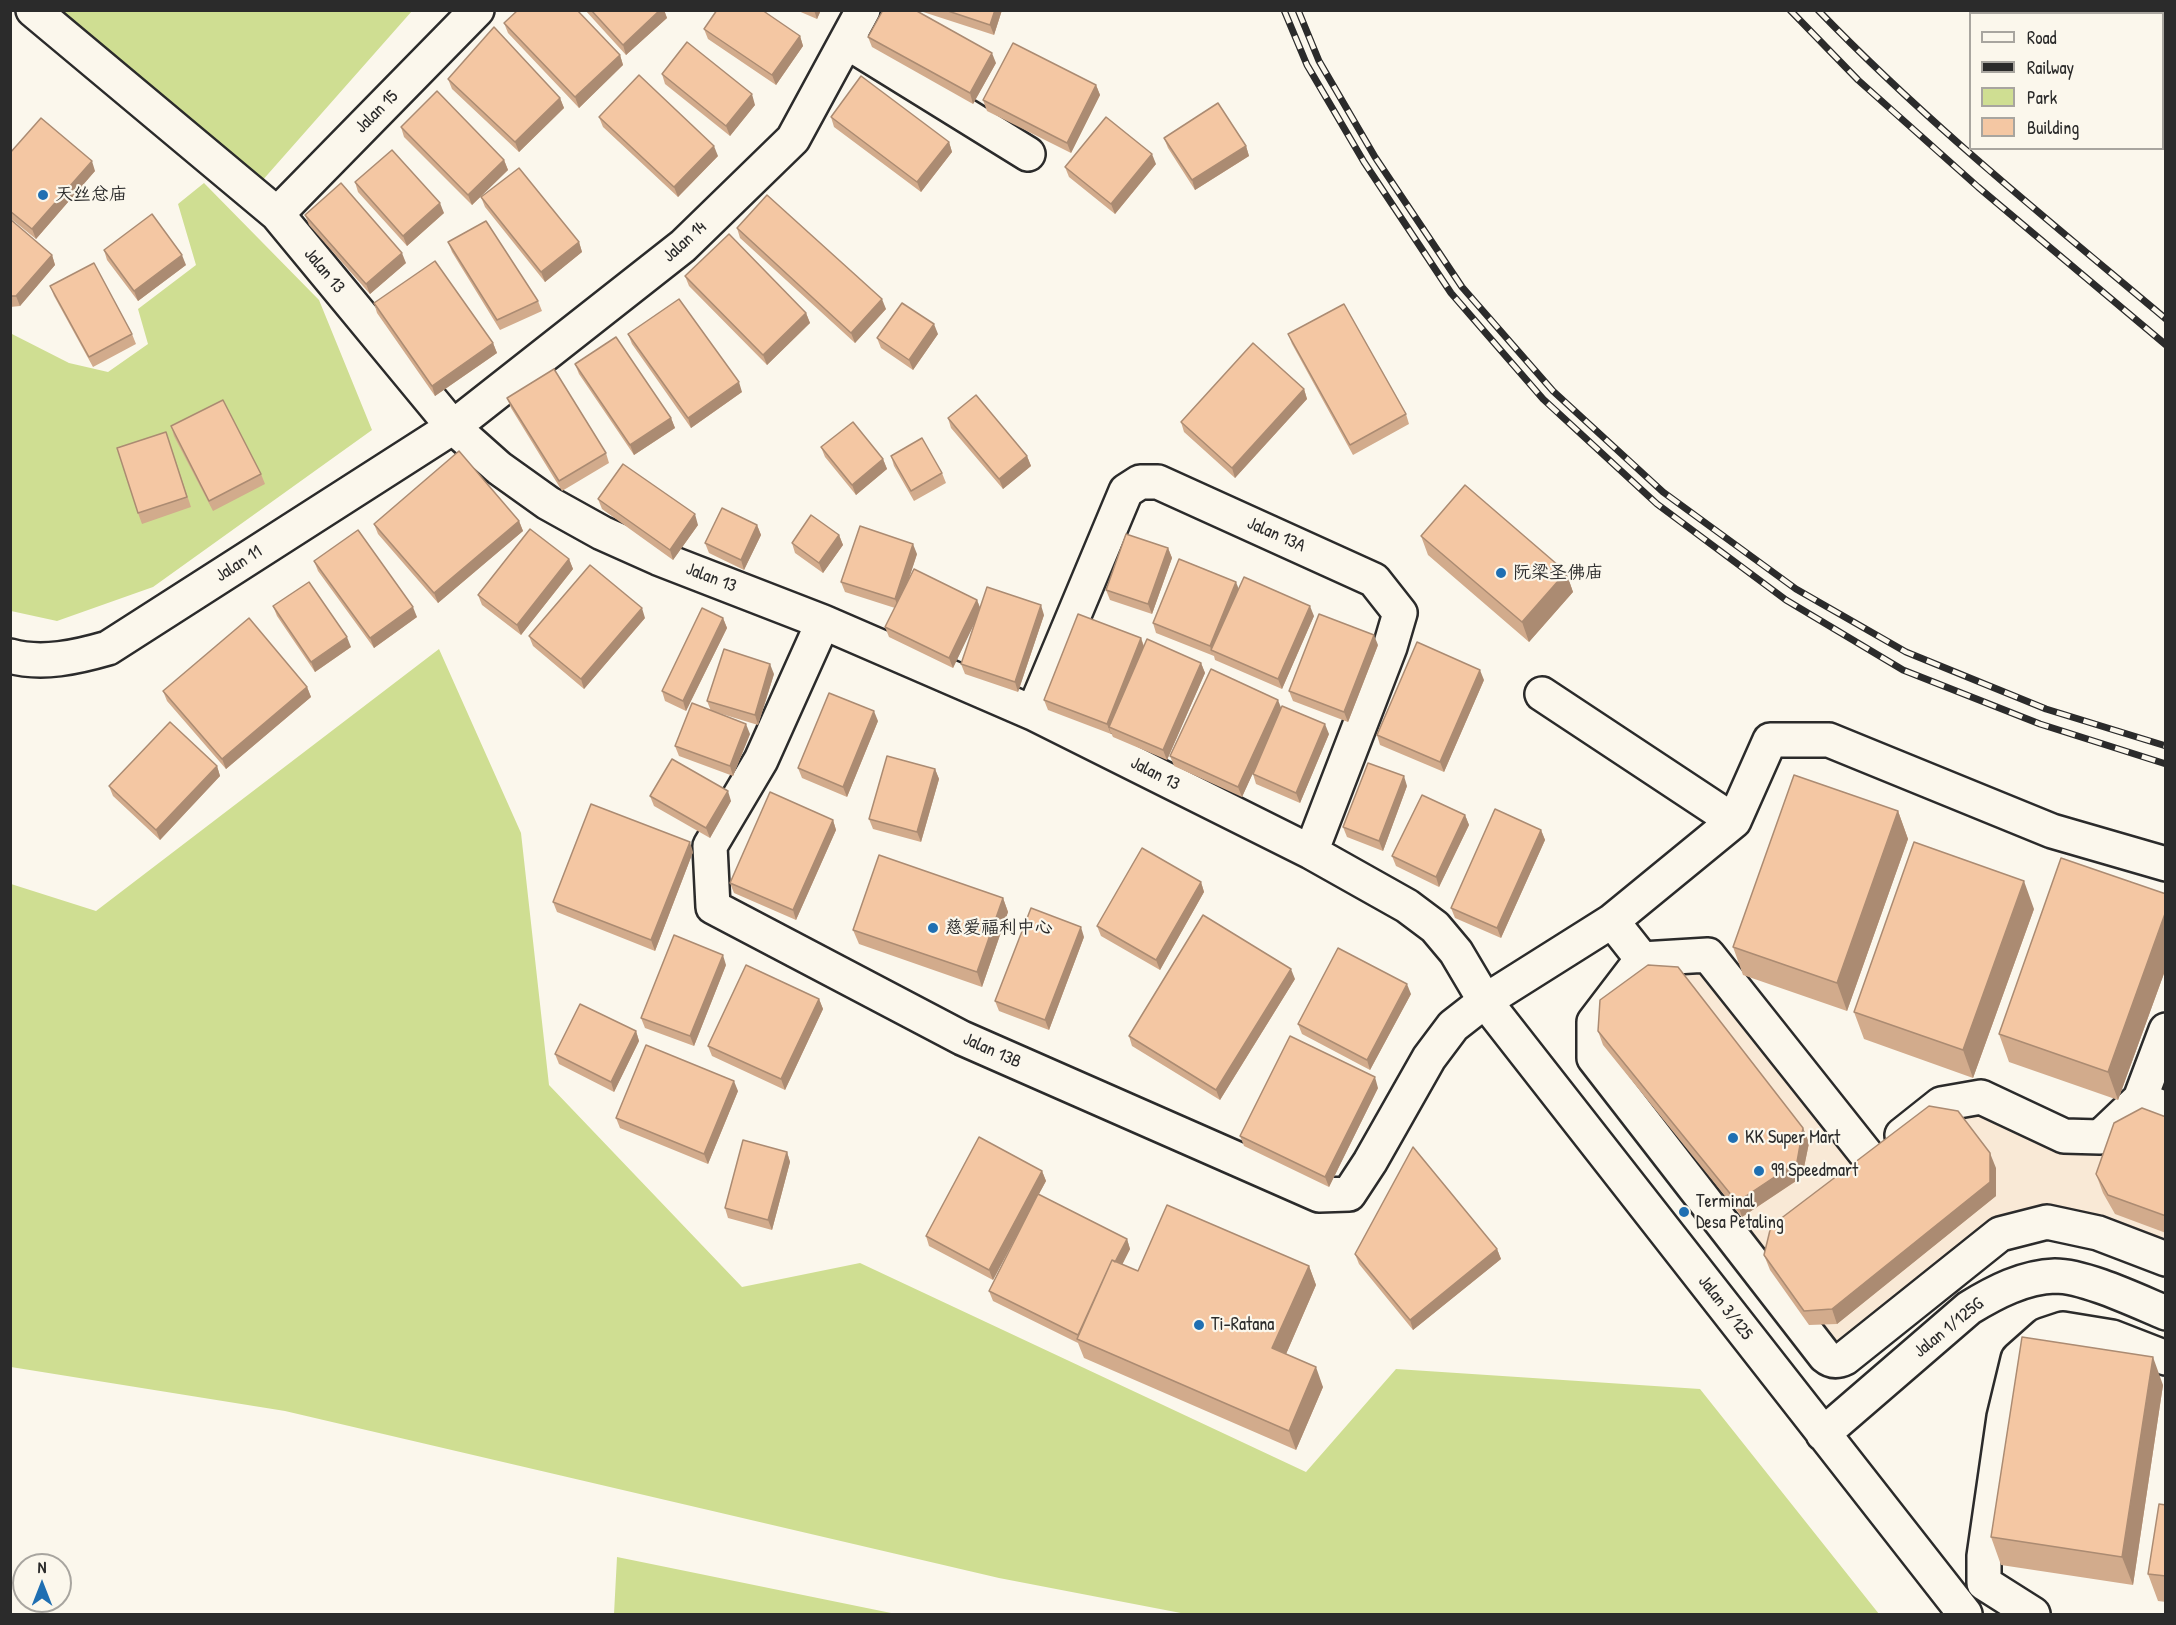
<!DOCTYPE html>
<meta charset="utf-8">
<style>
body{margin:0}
#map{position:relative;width:2176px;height:1625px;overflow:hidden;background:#fbf7ec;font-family:"Patrick Hand",sans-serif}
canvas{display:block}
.frame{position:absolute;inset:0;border:12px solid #2b2b2b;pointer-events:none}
.legend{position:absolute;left:1969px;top:12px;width:195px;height:138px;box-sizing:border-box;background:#fbf7ec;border:2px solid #a8a59f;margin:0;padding:8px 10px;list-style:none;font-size:18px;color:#2b2b2b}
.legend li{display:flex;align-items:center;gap:12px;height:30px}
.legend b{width:30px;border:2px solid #a8a59f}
.north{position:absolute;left:12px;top:1553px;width:60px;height:60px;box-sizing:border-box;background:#fbf7ec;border:2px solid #a8a59f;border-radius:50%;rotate:0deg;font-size:16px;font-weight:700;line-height:24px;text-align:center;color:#2b2b2b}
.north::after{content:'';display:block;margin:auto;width:21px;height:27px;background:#1f6fb2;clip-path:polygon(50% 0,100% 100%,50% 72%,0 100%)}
</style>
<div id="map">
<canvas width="2176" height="1625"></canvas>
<div class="frame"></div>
<ul class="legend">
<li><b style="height:8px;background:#fbf7ec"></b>Road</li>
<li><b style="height:8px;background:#2b2b2b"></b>Railway</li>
<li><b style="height:16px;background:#cfde92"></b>Park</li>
<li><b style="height:16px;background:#f4c7a3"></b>Building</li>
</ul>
<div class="north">N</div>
</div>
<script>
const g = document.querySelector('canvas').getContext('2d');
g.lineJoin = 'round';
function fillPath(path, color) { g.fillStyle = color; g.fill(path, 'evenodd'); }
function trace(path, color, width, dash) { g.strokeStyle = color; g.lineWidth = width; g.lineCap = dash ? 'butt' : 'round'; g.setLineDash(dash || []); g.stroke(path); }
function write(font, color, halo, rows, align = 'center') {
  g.font = font + ' "Patrick Hand","LXGW WenKai TC",sans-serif'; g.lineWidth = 4.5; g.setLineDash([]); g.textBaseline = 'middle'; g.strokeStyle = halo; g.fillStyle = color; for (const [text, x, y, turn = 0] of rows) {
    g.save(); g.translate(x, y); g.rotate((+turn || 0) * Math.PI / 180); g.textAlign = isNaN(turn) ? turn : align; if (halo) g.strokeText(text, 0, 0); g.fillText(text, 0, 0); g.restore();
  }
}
const built = new Path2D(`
 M2049,11H2165V106L2162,104V14H2053Z
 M1703,967L1864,1170L1942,1111L1981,1107L2062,1147L2165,1122V1248L2048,1212L1836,1353L1600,1056L1641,971Z`);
const green = new Path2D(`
 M61,11H412L261,182Z
 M204,183L319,300L372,430L153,587L57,621L11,611L10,333L69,363L108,372L148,344L138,309L196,265L178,204Z
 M439,649L521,833L549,1085L742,1287L860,1263L1306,1472L1396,1369L1700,1389L1879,1614H1186L999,1578L285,1411L11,1367V884L96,911Z
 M617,1557L896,1614H614Z`);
const minor = new Path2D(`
 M33,10L277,214L453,427L499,468L548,503L602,533L658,558L823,622L1033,713L1311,852L1407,906L1435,927L1456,952L1485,1001L1965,1614
 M847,42L1028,154
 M277,214L477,10
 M823,622L761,760L710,846L713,907L962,1038L1319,1195L1349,1194L1370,1162L1429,1058L1453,1026L1485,1001L1612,921L1734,821L1770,740H1829L2052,831L2166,864
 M10,656C42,665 77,657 108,648L453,427L683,246L793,139L863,10
 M1542,694L1734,821
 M1033,713L1126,491L1140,482H1158L1374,580L1400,613L1390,647L1311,852
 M1612,921L1642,959L1708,955L1870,1159
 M1642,959L1594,1022V1058L1825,1356C1832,1362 1837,1362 1845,1358L2000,1234L2047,1222L2098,1233L2166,1259
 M2140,1099L2166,1030
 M1902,1135L1941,1104L1981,1097L2064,1136L2100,1137L2140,1099L2166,1109
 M1823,1434L1969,1308C1995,1292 2024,1277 2055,1276C2085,1276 2137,1301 2166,1313
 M2033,1614L1984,1583V1556L2004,1417L2018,1359L2045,1335L2063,1329L2112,1337L2166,1358`);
const rail = new Path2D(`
 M1284,10L1307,65L1364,162L1451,293L1543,399L1657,504L1786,600L1903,670L2040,724L2166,764
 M1298,10L1319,61L1375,157L1462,287L1553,391L1663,492L1796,589L1906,652L2046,709L2166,746
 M1790,10L1858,80L1978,187L2166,345
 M1818,10C1926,122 2047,219 2166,319`);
const wall = new Path2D(`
 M585,10H664L667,18L626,55Z
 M796,10H821L817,19Z
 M917,10H1002L994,35Z
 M504,23L620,55L623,65L579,108L508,33Z
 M704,29L800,36L803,46L776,85L708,39Z
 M868,37L996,63L973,104L872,47Z
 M662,74L755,105L730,136L665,84Z
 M448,79L560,98L564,108L519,152L452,89Z
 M1096,85L1100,95L1071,153L987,111L983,100Z
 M599,117L718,156L678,197L603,127Z
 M831,117L949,142L952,152L921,192L834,127Z
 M401,127L504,160L508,170L472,205L404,137Z
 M1164,138L1246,146L1249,156L1195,190L1168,148Z
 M10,153L95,171L36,239L10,218Z
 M1156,164L1115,214L1069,177L1065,167Z
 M355,182L444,213L407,246L358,192Z
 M481,197L579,242L582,252L545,282L485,207Z
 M305,215L406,263L370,294L309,225Z
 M10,219L52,255L55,265L20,306L10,307Z
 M737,228L886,309L855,343L740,238Z
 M448,242L538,301L542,311L500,330L452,252Z
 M104,250L186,265L138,301L107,260Z
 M685,276L806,313L810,323L767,365L689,286Z
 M50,286L132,334L136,344L93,367L54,296Z
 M374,303L493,343L497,353L435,396L377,313Z
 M628,334L742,392L691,428L632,344Z
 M938,334L913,370L881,348L877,338Z
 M1288,334L1406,414L1409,424L1353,455L1292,344Z
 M575,364L671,418L675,428L634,455L579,374Z
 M1304,389L1307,399L1235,478L1184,432L1181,422Z
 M507,398L606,453L609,463L562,491L511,408Z
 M948,418L1027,456L1031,466L1003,489L951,428Z
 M171,426L261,474L265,484L213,511L174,436Z
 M166,432L191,507L142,524L138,513Z
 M821,447L883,459L887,469L856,495L825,457Z
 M891,456L942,473L946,483L914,501L894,466Z
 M598,499L698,525L673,560L602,509Z
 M519,521L523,531L438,603L378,534L374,524Z
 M757,525L761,535L744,570L709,553L705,543Z
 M839,535L843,545L823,573L795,553L792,543Z
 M1421,536L1566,572L1573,592L1529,642L1428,555Z
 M1168,548L1172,558L1152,614L1110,600L1106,590Z
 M917,554L908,581L977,600L980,608L1044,615L1018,692L965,674L961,664L976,619L953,668L889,637L885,627L895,608L845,592L841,582Z
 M569,559L573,569L521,635L482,605L478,595Z
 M314,561L417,617L374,648L318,571Z
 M1238,589L1314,616L1282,689L1215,660L1214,656L1156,633L1153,623Z
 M273,606L351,647L315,672L277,616Z
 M645,618L584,689L533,646L529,636Z
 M723,618L727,628L686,711L665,701L662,691Z
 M1141,638L1144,646L1201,663L1205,673L1167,760L1113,737L1111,733V734L1048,710L1044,700Z
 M1378,645L1348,722L1293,701L1289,691Z
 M774,674L758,725L712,711L750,734L733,776L679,756L675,746L711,711L707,701Z
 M1484,680L1444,772L1380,745L1377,735Z
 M307,687L311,697L226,769L167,701L163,691Z
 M1281,708L1329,734L1300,803L1256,784L1253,774L1261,755L1242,797L1174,766L1170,756Z
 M878,721L847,797L802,778L798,768Z
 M217,766L220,776L160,840L113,796L109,786Z
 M935,769L939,779L921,842L873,829L869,819Z
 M1407,786L1383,851L1347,837L1343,827Z
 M650,796L731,801L710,838L654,806Z
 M1898,811L1908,839L1847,1011L1743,975L1733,947Z
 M1465,815L1469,825L1439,887L1396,866L1392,856Z
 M833,820L836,830L796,920L734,893L730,883Z
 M1541,830L1545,840L1501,938L1455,918L1451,908Z
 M693,852L655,951L557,912L553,902Z
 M1201,882L1204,892L1160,970L1101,936L1097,926Z
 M2166,894V968L2118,1100L2009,1062L1999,1034Z
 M1003,898L1008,912L982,987L859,944L853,930Z
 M2034,909L1973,1078L1864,1039L1854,1012Z
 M1084,937L1049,1030L999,1011L995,1001Z
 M726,965L694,1046L645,1028L641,1018Z
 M1295,979L1220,1100L1132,1046L1129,1036Z
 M1411,994L1370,1070L1302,1034L1298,1024Z
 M819,999L823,1009L785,1090L712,1056L708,1046Z
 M636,1031L639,1041L614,1092L559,1064L555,1054Z
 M1598,1031L1803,1128L1809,1143L1802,1177L1742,1217L1603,1045Z
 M1378,1088L1329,1187L1244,1146L1240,1136Z
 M738,1091L708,1164L620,1128L616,1118Z
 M2166,1117V1233L2115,1214L2103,1193L2096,1174Z
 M787,1152L790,1162L772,1230L728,1218L725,1208Z
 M1996,1168V1196L1837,1324L1809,1325L1770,1270L1764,1255Z
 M1042,1171L1046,1181L1038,1195L1127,1239L1130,1249L1122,1265L1138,1271L1309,1266L1316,1285L1286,1354L1323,1387L1296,1450L1084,1358L1078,1343L993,1301L989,1291L1030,1210L993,1280L929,1246L926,1236Z
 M1497,1249L1501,1259L1413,1330L1359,1264L1355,1254Z
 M2163,1385L2133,1585L2001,1565L1991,1537Z
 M2166,1505V1602L2158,1601L2148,1574Z`);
const shadedWall = new Path2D(`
 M660,10H664L667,18L626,55L623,45Z
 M814,10H821L817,19Z
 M995,10H1002L994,35L990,25Z
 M800,36L803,46L776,85L772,75Z
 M992,53L996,63L973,104L970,93Z
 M620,55L623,65L579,108L575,97Z
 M1096,85L1100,95L1071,153L1067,143Z
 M752,94L755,105L730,136L726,126Z
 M560,98L564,108L519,152L515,142Z
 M949,142L952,152L921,192L917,182Z
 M714,146L718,156L678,197L674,187Z
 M1246,146L1249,156L1195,190L1192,180Z
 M1152,154L1156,164L1115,214L1111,204Z
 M504,160L508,170L472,205L468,195Z
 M92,161L95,171L36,239L32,229Z
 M440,203L444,213L407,246L403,236Z
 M579,242L582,252L545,282L541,272Z
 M402,253L406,263L370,294L366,284Z
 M52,255L55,265L20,306L16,296Z
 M182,255L186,265L138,301L134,291Z
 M882,299L886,309L855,343L851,333Z
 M806,313L810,323L767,365L763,355Z
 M934,324L938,334L913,370L909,360Z
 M493,343L497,353L435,396L432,386Z
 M739,382L742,392L691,428L688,418Z
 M1304,389L1307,399L1235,478L1232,468Z
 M671,418L675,428L634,455L630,445Z
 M1027,456L1031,466L1003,489L999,479Z
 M883,459L887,469L856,495L852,485Z
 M695,514L698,525L673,560L670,550Z
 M519,521L523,531L438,603L434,593Z
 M757,525L761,535L744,570L741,560Z
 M839,535L843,545L823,573L819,563Z
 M913,544L917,554L899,609L895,599Z
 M1168,548L1172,558L1152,614L1148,604Z
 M569,559L573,569L521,635L517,625Z
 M1566,572L1573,592L1529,642L1522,622Z
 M1236,582L1240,592L1211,650L1213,656L1210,646Z
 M977,600L981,610L953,668L949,658Z
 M1041,605L1044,615L1018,692L1015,682Z
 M1310,606L1314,616L1282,689L1278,679Z
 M413,607L417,617L374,648L370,638Z
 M642,608L645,618L584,689L581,679Z
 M723,618L727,628L686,711L683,701Z
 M1374,635L1378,645L1348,722L1344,712Z
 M347,637L351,647L315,672L311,662Z
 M1141,638L1144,648L1109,727L1111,734L1107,724Z
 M1201,663L1205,673L1167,760L1163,750Z
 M770,664L774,674L758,725L755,715Z
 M1480,670L1484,680L1444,772L1440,762Z
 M307,687L311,697L226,769L222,759Z
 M1278,700L1282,710L1242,797L1238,787Z
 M874,711L878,721L847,797L843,787Z
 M746,724L750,734L733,776L730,766Z
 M1325,724L1329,734L1300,803L1296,793Z
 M217,766L220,776L160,840L156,830Z
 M935,769L939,779L921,842L917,832Z
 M1404,776L1407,786L1383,851L1379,841Z
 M728,791L731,801L710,838L706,828Z
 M1898,811L1908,839L1847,1011L1837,983Z
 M1465,815L1469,825L1439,887L1436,877Z
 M833,820L836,830L796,920L793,910Z
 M1541,830L1545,840L1501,938L1497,928Z
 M690,842L693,852L655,951L651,940Z
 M2024,881L2034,909L1973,1078L1963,1050Z
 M1201,882L1204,892L1160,970L1156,960Z
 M1003,898L1008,912L982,987L977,972Z
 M2166,911V968L2118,1100L2108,1072Z
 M1081,927L1084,937L1049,1030L1045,1020Z
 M723,955L726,965L694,1046L690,1036Z
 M1291,969L1295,979L1220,1100L1216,1090Z
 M1407,984L1411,994L1370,1070L1367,1060Z
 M819,999L823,1009L785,1090L781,1079Z
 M636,1031L639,1041L614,1092L611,1082Z
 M1375,1077L1378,1088L1329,1187L1325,1177Z
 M734,1081L738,1091L708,1164L704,1154Z
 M1803,1128L1809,1143L1802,1177L1742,1217L1737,1202Z
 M787,1152L790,1162L772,1230L768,1220Z
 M1990,1153L1996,1168V1196L1837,1324L1832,1309Z
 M1042,1171L1046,1181L993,1280L989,1270Z
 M1127,1239L1130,1249L1083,1342L1078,1335Z
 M1497,1249L1501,1259L1413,1330L1410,1320Z
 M1309,1266L1316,1285L1280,1368L1272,1348Z
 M2153,1357L2163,1385L2133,1585L2122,1557Z
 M1316,1367L1323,1387L1296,1450L1289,1431Z`);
const building = new Path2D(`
 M518,10H577L620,55L575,97L504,23Z
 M591,10H660L623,45Z
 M717,10H762L800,36L772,75L704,29Z
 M883,10H915L992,53L970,93L868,37Z
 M945,10H995L990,25Z
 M494,27L560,98L515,142L448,79Z
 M687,42L752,94L726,126L662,74Z
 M1013,43L1096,85L1067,143L983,100Z
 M639,75L714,146L674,187L599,117Z
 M861,76L949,142L917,182L831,117Z
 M437,91L504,160L468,195L401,127Z
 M1218,103L1246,146L1192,180L1164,138Z
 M1106,117L1152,154L1111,204L1065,167Z
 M41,118L92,161L32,229L10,211V153Z
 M392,150L440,203L403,236L355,182Z
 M519,168L579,242L541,272L481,197Z
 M341,183L402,253L366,284L305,215Z
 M767,195L882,299L851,333L737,228Z
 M152,214L182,255L134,291L104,250Z
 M10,219L52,255L16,296H10Z
 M486,221L538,301L497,320L448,242Z
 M729,234L806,313L763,355L685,276Z
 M435,261L493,343L432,386L374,303Z
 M94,263L132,334L89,357L50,286Z
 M679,299L739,382L688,418L628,334Z
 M902,303L934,324L909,360L877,338Z
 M1344,304L1406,414L1350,445L1288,334Z
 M616,337L671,418L630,445L575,364Z
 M1253,343L1304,389L1232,468L1181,422Z
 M554,369L606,453L559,481L507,398Z
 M976,395L1027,456L999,479L948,418Z
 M223,400L261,474L209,501L171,426Z
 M853,422L883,459L852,485L821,447Z
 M166,432L187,497L138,513L117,448Z
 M922,438L942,473L911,491L891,456Z
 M459,451L519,521L434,593L374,524Z
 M623,464L695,514L670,550L598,499Z
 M1465,485L1566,572L1522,622L1421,536Z
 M722,508L757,525L741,560L705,543Z
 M811,515L839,535L819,563L792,543Z
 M860,526L913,544L895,599L841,582Z
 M530,529L569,559L517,625L478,595Z
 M358,530L413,607L370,638L314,561Z
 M1126,534L1168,548L1148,604L1106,590Z
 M1179,559L1236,582L1210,646L1153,623Z
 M590,565L642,608L581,679L529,636Z
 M914,569L977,600L949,658L885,627Z
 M1244,577L1310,606L1278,679L1211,650Z
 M309,582L347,637L311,662L273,606Z
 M987,587L1041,605L1015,682L961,664Z
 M702,608L723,618L683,701L662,691Z
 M1078,614L1141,638L1107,724L1044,700Z
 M1319,614L1374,635L1344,712L1289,691Z
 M249,618L307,687L222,759L163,691Z
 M1147,639L1201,663L1163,750L1109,727Z
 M1417,642L1480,670L1440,762L1377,735Z
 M724,649L770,664L755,715L707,701Z
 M1211,669L1278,700L1238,787L1170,756Z
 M829,693L874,711L843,787L798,768Z
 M692,703L746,724L730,766L675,746Z
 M1282,706L1325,724L1296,793L1253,774Z
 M170,722L217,766L156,830L109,786Z
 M887,756L935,769L917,832L869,819Z
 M672,759L728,791L706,828L650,796Z
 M1368,763L1404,776L1379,841L1343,827Z
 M1794,775L1898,811L1837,983L1733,947Z
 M770,792L833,820L793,910L730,883Z
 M1422,795L1465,815L1436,877L1392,856Z
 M591,804L690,842L651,940L553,902Z
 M1495,809L1541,830L1497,928L1451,908Z
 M1914,842L2024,881L1963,1050L1854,1012Z
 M1142,848L1201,882L1156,960L1097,926Z
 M879,855L1003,898L977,972L853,930Z
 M2061,858L2166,894V911L2108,1072L1999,1034Z
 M1031,908L1081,927L1045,1020L995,1001Z
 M1203,915L1291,969L1216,1090L1129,1036Z
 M674,935L723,955L690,1036L641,1018Z
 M1338,948L1407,984L1367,1060L1298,1024Z
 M746,965L819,999L781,1079L708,1046Z
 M1648,965L1678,967L1803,1128L1797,1162L1737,1202L1598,1031L1600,1000Z
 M580,1004L636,1031L611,1082L555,1054Z
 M1290,1036L1375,1077L1325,1177L1240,1136Z
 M646,1045L734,1081L704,1154L616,1118Z
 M1929,1106L1958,1111L1990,1153V1182L1832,1309L1804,1311L1764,1255L1771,1226Z
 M2142,1108L2166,1117V1216L2108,1195L2096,1174L2114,1123Z
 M979,1137L1042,1171L989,1270L926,1236Z
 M743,1140L787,1152L768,1220L725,1208Z
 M1413,1147L1497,1249L1410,1320L1355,1254Z
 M1038,1194L1127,1239L1115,1262L1112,1260L1078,1335L989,1291Z
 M1167,1205L1309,1266L1272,1348L1316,1367L1289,1431L1077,1339L1112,1260L1138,1271Z
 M2022,1337L2153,1357L2122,1557L1991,1537Z
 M2159,1504L2166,1505V1576L2148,1574Z`);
const markers = [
 [43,195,6,"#1f6fb2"],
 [1501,573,6,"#1f6fb2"],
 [933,928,6,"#1f6fb2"],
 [1733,1138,6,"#1f6fb2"],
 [1759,1171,6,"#1f6fb2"],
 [1684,1212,6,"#1f6fb2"],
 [1199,1325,6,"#1f6fb2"]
];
const streetNames = [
 ["Jalan 15",377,112,-45],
 ["Jalan 14",685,242,-42],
 ["Jalan 13",324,271,50],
 ["Jalan 13A",1276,535,24],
 ["Jalan 11",239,564,-33],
 ["Jalan 13",711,578,21],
 ["Jalan 13",1155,774,27],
 ["Jalan 13B",992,1051,24],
 ["Jalan 3/125",1725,1308,52],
 ["Jalan 1/125G",1949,1328,-39]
];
const poiNames = [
 ["天丝总庙",55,195],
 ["阮梁圣佛庙",1513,573],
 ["慈爱福利中心",945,928],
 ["KK Super Mart",1745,1138],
 ["99 Speedmart",1771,1171],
 ["Terminal",1696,1202],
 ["Desa Petaling",1696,1223],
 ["Ti-Ratana",1211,1325]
];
fillPath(built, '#f9e9d6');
fillPath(green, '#cfde92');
trace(minor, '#2b2b2b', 38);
trace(minor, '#fbf7ec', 33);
trace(rail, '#2b2b2b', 7);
trace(rail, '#fbf7ec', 4.5, [14]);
fillPath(wall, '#d2ab8c');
fillPath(shadedWall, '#ab8b72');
fillPath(building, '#f4c7a3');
trace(building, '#ab8b72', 1.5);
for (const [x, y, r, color] of markers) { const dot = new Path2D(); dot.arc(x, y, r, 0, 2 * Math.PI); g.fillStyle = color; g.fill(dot); trace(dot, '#fbf7ec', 2); }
write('18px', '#2b2b2b', '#fbf7ec', streetNames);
write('18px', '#2b2b2b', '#fbf7ec', poiNames, 'left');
</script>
